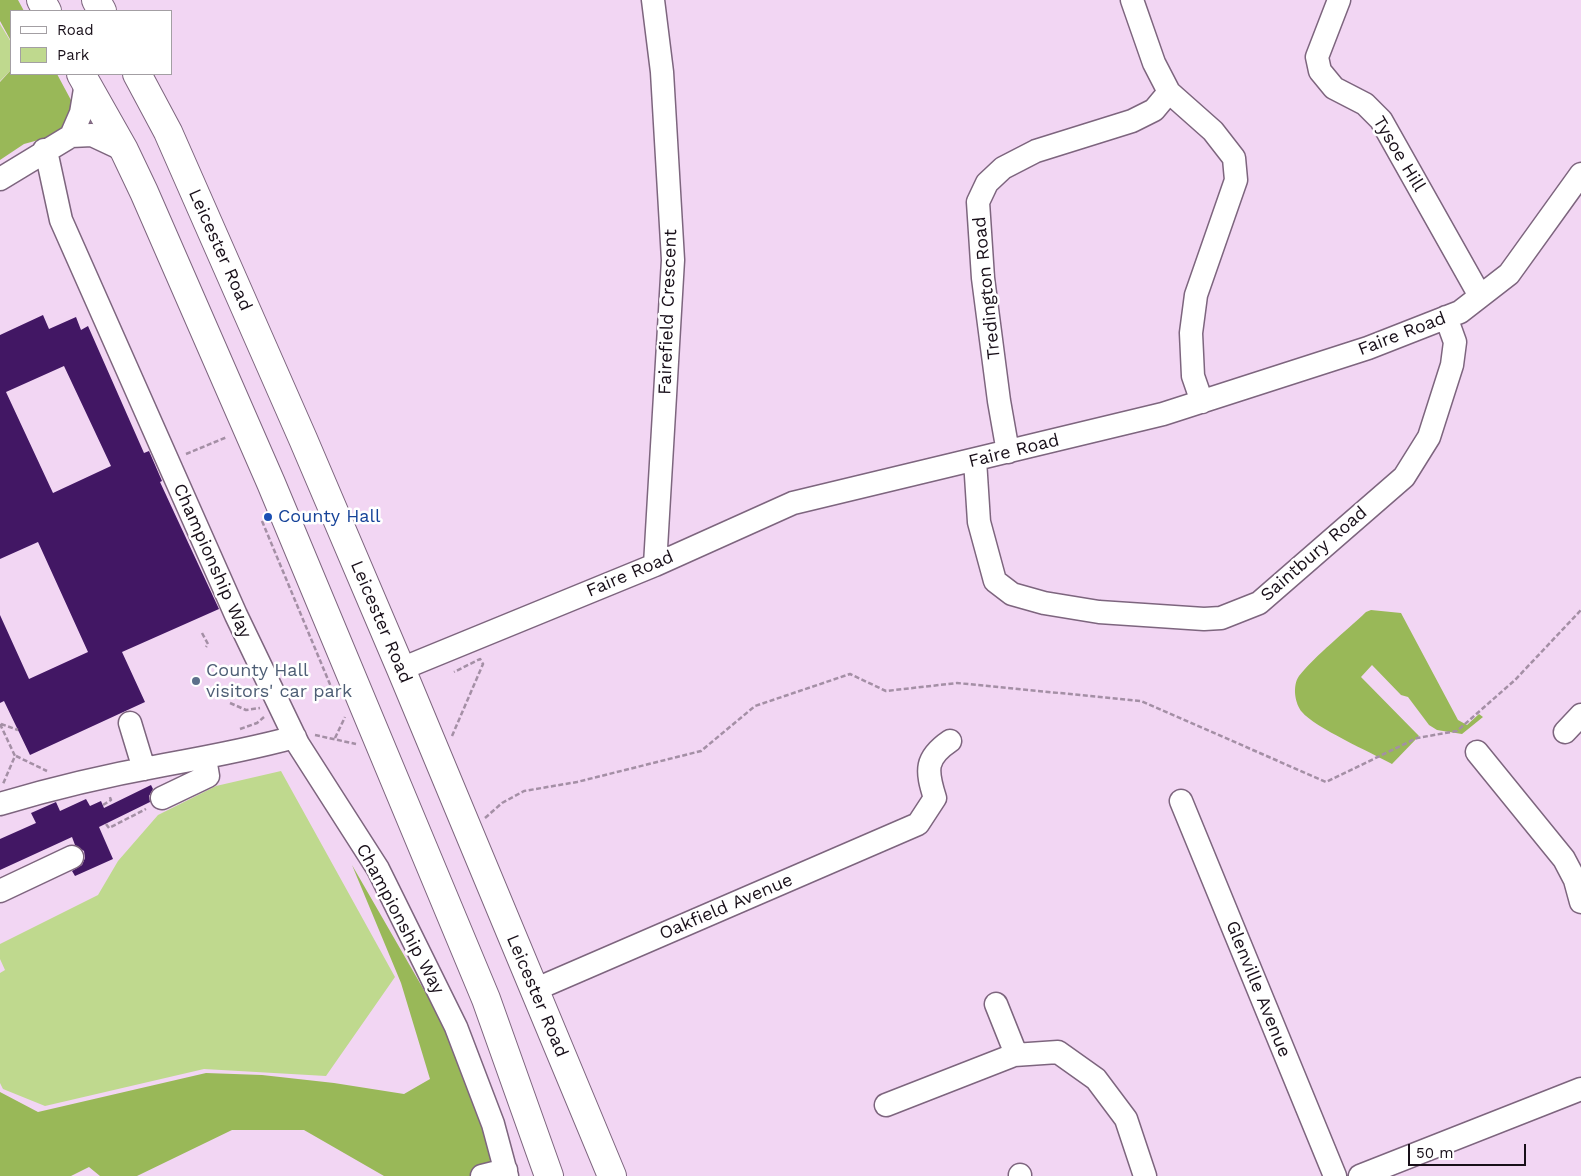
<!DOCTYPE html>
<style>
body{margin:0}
#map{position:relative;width:1581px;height:1176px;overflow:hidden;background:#f2d6f3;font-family:"Work Sans",sans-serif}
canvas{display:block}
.legend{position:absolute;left:10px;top:10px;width:162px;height:65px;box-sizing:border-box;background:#fff;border:1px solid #a39fa3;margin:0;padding:6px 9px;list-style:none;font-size:15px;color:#180f19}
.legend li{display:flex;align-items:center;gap:10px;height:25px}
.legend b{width:25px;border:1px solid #a39fa3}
.scale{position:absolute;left:1408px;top:1144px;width:118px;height:22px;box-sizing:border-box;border:2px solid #180f19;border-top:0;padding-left:6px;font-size:15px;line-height:18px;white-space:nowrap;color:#180f19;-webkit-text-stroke:4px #fff;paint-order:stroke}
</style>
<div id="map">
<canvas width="1581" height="1176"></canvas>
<ul class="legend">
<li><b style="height:6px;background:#fff"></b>Road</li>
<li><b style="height:14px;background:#bfd98e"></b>Park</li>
</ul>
<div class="scale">50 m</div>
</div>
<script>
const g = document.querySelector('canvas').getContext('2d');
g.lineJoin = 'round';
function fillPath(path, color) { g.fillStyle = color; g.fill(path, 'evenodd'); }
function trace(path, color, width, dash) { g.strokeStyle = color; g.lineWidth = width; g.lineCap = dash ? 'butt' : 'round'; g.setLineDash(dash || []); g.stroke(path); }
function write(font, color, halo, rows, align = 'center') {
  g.font = font + ' "Work Sans",sans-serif'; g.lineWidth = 5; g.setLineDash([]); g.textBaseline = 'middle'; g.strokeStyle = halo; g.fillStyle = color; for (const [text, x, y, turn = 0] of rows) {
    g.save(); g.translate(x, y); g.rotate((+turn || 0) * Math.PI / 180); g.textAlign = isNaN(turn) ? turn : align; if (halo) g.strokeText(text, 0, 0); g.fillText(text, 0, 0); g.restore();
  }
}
const green = new Path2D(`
 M0,24L11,42V70L0,81Z
 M281,771L395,977L326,1076L204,1069L45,1106L3,1089L0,1083V973L5,970L0,959V944L98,895L118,861L158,815L216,786Z`);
const forest = new Path2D(`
 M0,0H18L24,11H11V41L0,21Z
 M11,70V74H57L72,102L64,133L24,144L0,160V82Z
 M1371,610L1401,613L1458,720L1467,725L1479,714L1483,717L1462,734L1437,730L1429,725L1408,697L1401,695L1372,665L1361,677L1419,736L1392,764C1372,753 1314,727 1302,712C1295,704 1292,686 1299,676C1315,656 1346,631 1366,612Z
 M352,865L447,1030L492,1150L497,1176H384L304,1130H232L137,1176H100L89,1167L71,1176H0V1092L38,1112L206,1073L262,1075L334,1083L404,1094L430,1079L401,983Z`);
const building = new Path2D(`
 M43,315L49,329L76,317L81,330L88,326L144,453L149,451L162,481L160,482L219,609L122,652L145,702L30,755L4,701L0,703V615L29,679L88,652L38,542L0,559V335ZM64,366L111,466L53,493L6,392Z
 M151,785L153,789L149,796L150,802L99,827L113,859L75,876L72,871L82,865L85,858L84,851L75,845L72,837L0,870V839L36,823L31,813L56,802L60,811L86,799L90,806L101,801L104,808Z`);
const path = new Path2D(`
 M186,454L227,437
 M262,521L334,694
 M202,633L208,644L206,647
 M230,703L246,710L260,708
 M0,724L15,756L3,784
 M1,724L18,730
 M240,729L257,723L264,717
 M315,735L356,744
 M452,736L483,664L480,659L454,672
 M335,738L345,717
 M16,756L47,771
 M103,805L111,800L109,795
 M485,818L502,803L524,791L577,782L701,751L755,706L850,674L886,691L957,683L1141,701L1326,782L1417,738L1457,731L1515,680L1581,610
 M106,824L109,828L146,809`);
const minor = new Path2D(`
 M653,0L662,72L673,260L655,565
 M1132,0L1154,63L1169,92L1213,131L1234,158L1236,180L1196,295L1191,333L1193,376L1202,402
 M1339,0L1317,57L1320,71L1334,88L1365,104L1381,120L1480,296
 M71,136L81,113L86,83
 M44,150L48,160L61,220L236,615L298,744L378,869L456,1027L493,1124L507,1176
 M0,179L71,136L92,135L124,150
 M1008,452L999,401L983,278L978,202L987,183L1003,168L1036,151L1132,121L1154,110L1169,92
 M975,460L979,522L995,581L1012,594L1044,603L1099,612L1204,619L1221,618L1259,603L1404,477L1429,437L1452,365L1455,342L1446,317
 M401,669L655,565L793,503L1163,414L1368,348L1460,312L1509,274L1581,174
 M130,723L144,769
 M1565,732L1581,715
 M1477,752L1564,859L1575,880L1581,902
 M162,798L208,776L205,758
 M1181,801L1335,1176
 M0,804C53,788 109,775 164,765C208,757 251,749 295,737
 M0,891L72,857
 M534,990L918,824L935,798C926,770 925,758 950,741
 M996,1004L1016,1054
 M886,1105L1014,1055L1058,1052L1096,1079L1126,1119L1145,1176
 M482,1176L506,1170
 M1020,1176V1175
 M1360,1176L1581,1089`);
const highway = new Path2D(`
 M41,0L47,11
 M96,0L102,11
 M81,74L124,150L144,192L271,483L486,999L549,1176
 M137,74L168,132L303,439L401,669L612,1176`);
const markers = [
 [268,517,5,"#1a4fb4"],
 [196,681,5,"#5c6f8a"]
];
const streetNames = [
 ["Tysoe Hill",1399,154,59],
 ["Leicester Road",220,250,66],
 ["Tredington Road",987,288,-96],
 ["Fairefield Crescent",668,312,-88],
 ["Faire Road",1402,334,-21],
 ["Faire Road",1014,451,-14],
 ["Saintbury Road",1314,554,-41],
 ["Championship Way",212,561,66],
 ["Faire Road",630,574,-23],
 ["Leicester Road",381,622,67],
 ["Oakfield Avenue",726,907,-23],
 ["Championship Way",400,919,62],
 ["Glenville Avenue",1258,989,68],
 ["Leicester Road",537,996,67]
];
const transitNames = [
 ["County Hall",278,517]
];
const serviceNames = [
 ["County Hall",206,671],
 ["visitors' car park",206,692]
];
fillPath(green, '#bfd98e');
fillPath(forest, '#99b858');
fillPath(building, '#421764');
trace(minor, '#7d657e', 25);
trace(highway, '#7d657e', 30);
trace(path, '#a48fa5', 2.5, [5, 2.5]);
trace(minor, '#fff', 22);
trace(highway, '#fff', 28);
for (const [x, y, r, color] of markers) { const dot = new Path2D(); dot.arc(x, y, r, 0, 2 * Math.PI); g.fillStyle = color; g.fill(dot); trace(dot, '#fff', 2); }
write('18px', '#180f19', '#fff', streetNames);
write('18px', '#164399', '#fff', transitNames, 'left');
write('18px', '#4e5e75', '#fff', serviceNames, 'left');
</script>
